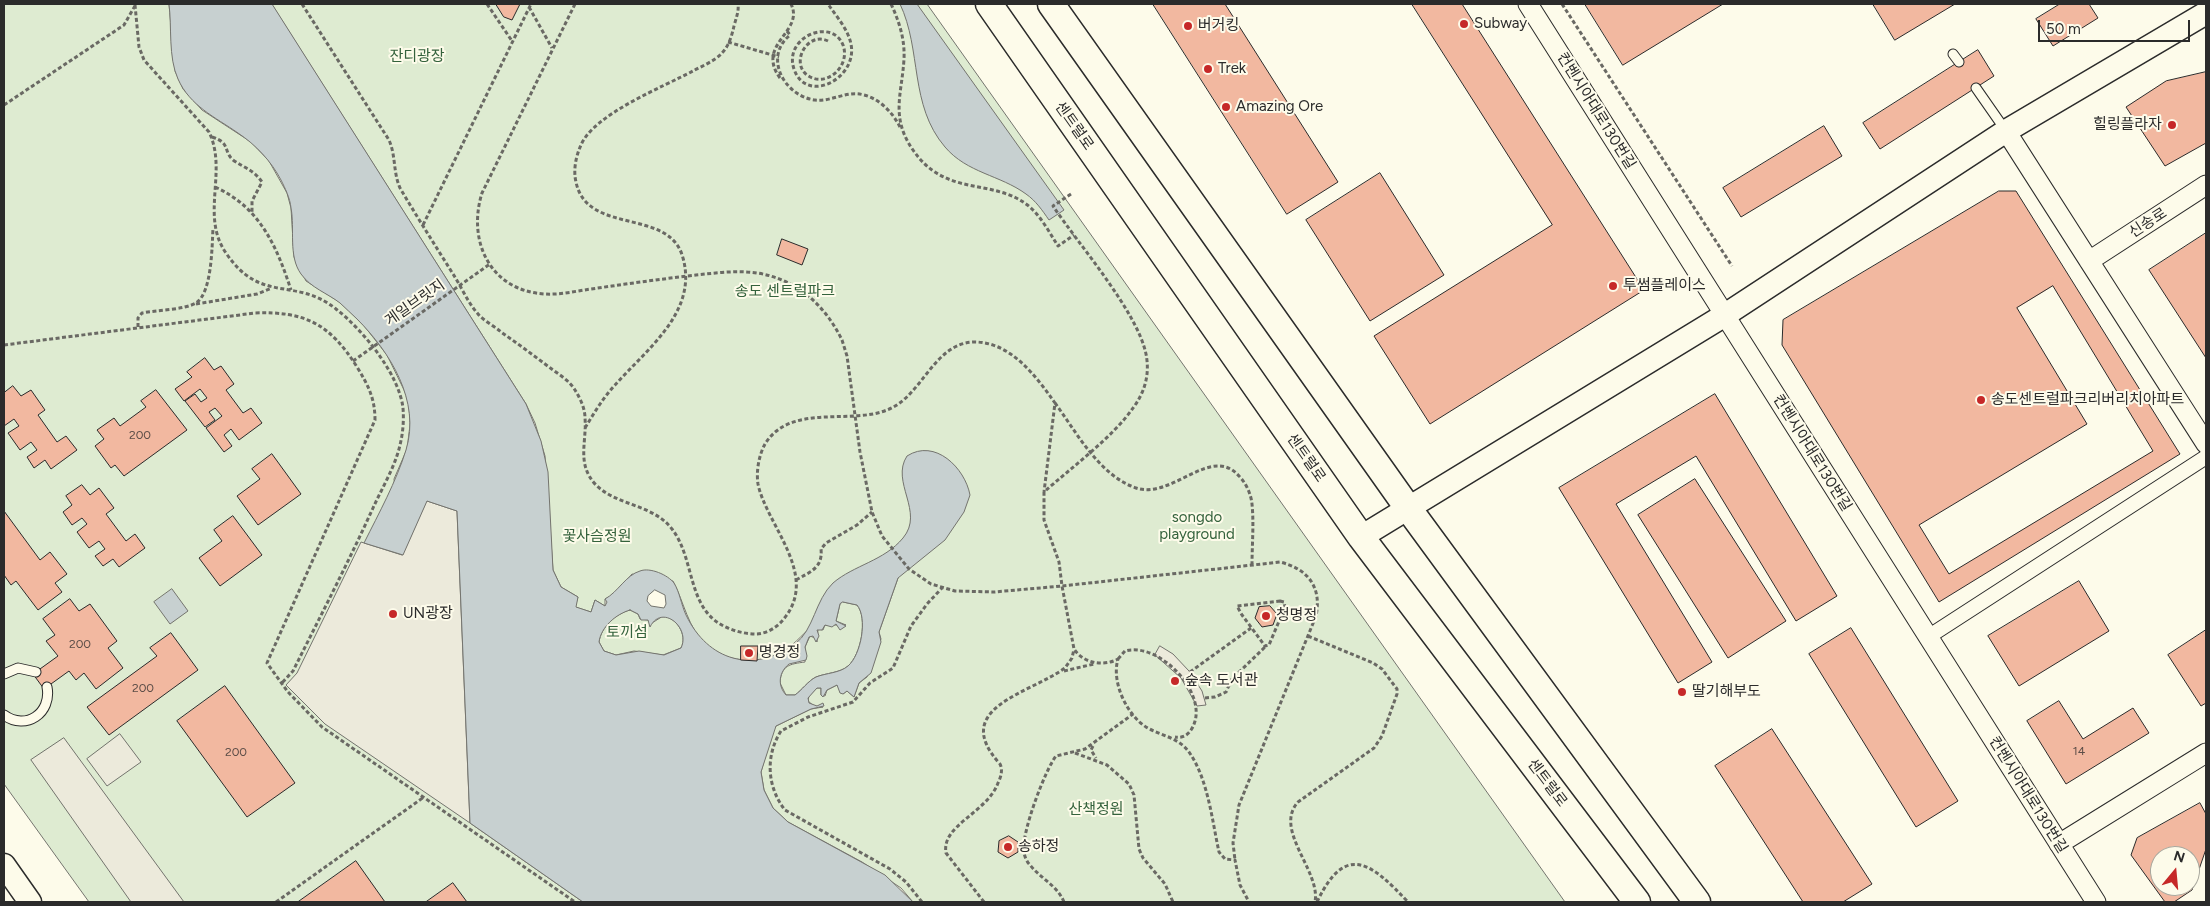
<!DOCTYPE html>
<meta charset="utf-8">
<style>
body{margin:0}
#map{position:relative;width:2210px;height:906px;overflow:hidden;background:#fdfbea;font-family:Figtree,sans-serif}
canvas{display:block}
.frame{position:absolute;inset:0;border:5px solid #2b2b2b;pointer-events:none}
.north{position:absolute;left:2150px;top:846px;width:50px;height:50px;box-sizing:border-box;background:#fdfbea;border:1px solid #a9a89e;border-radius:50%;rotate:17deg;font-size:14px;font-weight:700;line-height:20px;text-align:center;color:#2b2b2b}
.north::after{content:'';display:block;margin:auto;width:18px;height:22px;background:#c62828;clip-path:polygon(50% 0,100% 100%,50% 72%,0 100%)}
.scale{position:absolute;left:2038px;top:20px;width:152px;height:22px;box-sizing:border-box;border:2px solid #2b2b2b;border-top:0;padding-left:6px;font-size:15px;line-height:18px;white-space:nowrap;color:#2b2b2b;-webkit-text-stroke:4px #fdfbea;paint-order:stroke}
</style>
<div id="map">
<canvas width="2210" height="906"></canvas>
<div class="frame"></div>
<div class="north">N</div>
<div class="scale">50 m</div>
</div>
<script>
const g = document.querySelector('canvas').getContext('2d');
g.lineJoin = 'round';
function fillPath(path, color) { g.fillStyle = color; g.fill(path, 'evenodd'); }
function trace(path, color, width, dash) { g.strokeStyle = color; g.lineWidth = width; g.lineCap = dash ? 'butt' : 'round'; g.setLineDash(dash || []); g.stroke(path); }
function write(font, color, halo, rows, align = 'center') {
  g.font = font + ' Figtree,"Noto Sans KR",sans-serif'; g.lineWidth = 4; g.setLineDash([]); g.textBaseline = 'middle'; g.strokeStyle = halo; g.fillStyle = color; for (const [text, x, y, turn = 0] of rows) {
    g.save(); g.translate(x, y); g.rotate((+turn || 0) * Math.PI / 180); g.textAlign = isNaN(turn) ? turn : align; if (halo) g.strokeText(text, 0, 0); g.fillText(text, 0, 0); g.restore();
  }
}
const green = new Path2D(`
 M4,4H169L175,71L183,89L202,110L251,142L269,161L287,193L291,208L294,257L306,281L341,303L365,327L387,355L405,392L409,405L410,425L407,449L394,479L402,555L457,511L470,823L583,902H89L4,784Z
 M272,4H927L1565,902H913L901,888L862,862L788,822L773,808L764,790L761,772L773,729L776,726L811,709L823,707L814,706L808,701L809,696L817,688H821V695L825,696L827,690L837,685L843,694L847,691L854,697L859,683L867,677L881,639L879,632L898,578L878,566C856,586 835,606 813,625C801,636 792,647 778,655C757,665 724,661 706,645C688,628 684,602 673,581L632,574L613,595L605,599V606L595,600L591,612L575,607L578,597L561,587L553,570L545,456L535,423L526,404Z
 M843,602L857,605C868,618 861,655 848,666C840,673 826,673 816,677C808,681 802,690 795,695H786L780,683C781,665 790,664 805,662V647L810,636L815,638L817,642L818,629L823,630L825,625H846L836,621L840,604Z
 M630,610L638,614L640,619L648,620L652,623L663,616C676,617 688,635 681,648L663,655L634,651L616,655L604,651L599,642C601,627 615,614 630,610Z`);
const parking = new Path2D(`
 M427,501L457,511L470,823L325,724L286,685L297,673L361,542L402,555Z
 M1160,646L1173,654L1189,671L1202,691L1206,705L1197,706L1181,678L1155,655Z
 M120,734L141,762L107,786L87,759Z
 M64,738L184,902H131L31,760Z`);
const water = new Path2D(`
 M169,4H272L526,404L541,441L548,472L553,570L561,587L578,597L576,607L591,612L595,600L605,606L607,602L605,599C618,592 626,575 640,571C650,567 668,575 674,583C680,593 681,604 686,615C708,661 753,674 795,644C814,630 815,600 833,583C854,565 884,561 903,538C925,512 890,482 907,456C935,438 965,468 970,495L964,512L945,540L898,578L879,632L881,642L871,673L859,683L854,697L847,691L843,694L840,693L837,685L827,690L823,697L821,695V688H817L808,698L809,703L817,706L823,703L824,706L811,709L776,726L761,772L764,790L773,808L788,822L885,875L913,902H583L470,823L457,511L427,501L403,555L364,543C379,513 396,482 406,450C421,401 390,352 357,319C351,314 346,308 340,303C327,293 311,288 301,274C288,256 295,229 291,208C290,198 285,188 281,180C271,161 256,145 238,133C215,117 190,106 178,79C168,57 172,27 169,4ZM655,590L665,595L666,604L664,608L651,606L647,601L648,596ZM843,602L857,605C868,618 861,655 848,666C840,673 826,673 816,677C808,681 802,690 795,695H786C777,685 779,672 789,664L806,660L807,656L805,647L809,637L813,636L816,642L819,636L817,630H822L825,625L832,627L836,624L840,630L846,626L836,621L840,604ZM630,610L638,614L641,620H648L650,627C662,603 691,628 681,648L664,655L639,651L616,655L604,651L599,642C601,627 616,614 630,610Z
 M900,4H917L1064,210L1049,220C1042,210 1036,201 1026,194C1000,175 967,173 945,147C909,105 922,50 900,4Z
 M172,589L188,611L170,624L154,602Z`);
const building = new Path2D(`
 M496,4H520L512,20L504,17Z
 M1153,4H1225L1338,182L1287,214Z
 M1412,4H1462L1644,290L1430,424L1374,336L1552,225Z
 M1585,4H1723L1623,65Z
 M1873,4H1955L1895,40Z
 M2060,4H2089L2098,18L2053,46L2036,19Z
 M1978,50L1994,76L1880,149L1863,123Z
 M2206,72V143L2165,166L2126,107L2166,81Z
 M1824,126L1842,156L1741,217L1723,188Z
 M1380,173L1444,275L1370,321L1306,220Z
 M1999,191H2016L2180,454L1939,602L1782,345L1783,320Z
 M2206,233V358L2149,270Z
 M782,239L808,249L802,265L777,255Z
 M2053,286L2153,451L1949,574L1919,525L2087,424L2017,308Z
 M205,358L214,370L221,366L234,384L226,390L243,413L251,408L262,423L239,440L231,429L224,435L232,446L224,452L206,428L222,416L215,408L209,412L215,420L205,427L185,401L195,394L201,402L207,398L200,389L184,401L175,389L192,377L187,372Z
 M13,386L21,396L31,390L45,410L38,415L57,442L66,436L77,450L51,469L45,460L34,468L27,457L37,450L31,442L20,450L8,433L19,426L14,419L4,426V393Z
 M156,390L187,430L124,476L115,465L111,468L95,446L104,439L97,430L114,418L120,426L146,407L141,401Z
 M1715,394L1837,596L1796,621L1696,456L1616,504L1712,662L1678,683L1559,488Z
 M272,454L301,494L258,525L237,496L260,479L252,469Z
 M1695,479L1786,621L1728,658L1638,515Z
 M82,485L90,495L99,488L114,508L106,514L126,541L135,534L145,548L119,567L113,559L103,566L95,556L105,549L99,541L89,548L77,532L87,524L82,518L72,525L63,512L72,505L66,496Z
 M4,511L40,560L50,552L67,574L55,583L62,592L38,610L16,581L11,585L4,575Z
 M233,516L262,555L220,586L199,558L222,541L214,530Z
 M2079,581L2109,631L2019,686L1988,636Z
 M70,599L79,611L90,604L117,641L108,648L123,668L96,689L84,673L76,680L69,671L44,689L33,674L58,656L46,641L55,635L43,619Z
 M1270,606L1277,614L1273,625L1262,627L1255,618L1259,607Z
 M1851,628L1958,801L1916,827L1809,654Z
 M2206,630V703L2201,706L2168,655Z
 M171,633L198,670L109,735L87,707L157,656L150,648Z
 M741,646H758L757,661L741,660Z
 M225,686L295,783L247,817L177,721Z
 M2059,701L2083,739L2133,708L2149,733L2066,784L2027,721Z
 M1772,729L1872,884L1843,902H1803L1715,766Z
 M2200,803L2206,814V849L2192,890L2174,902H2165L2131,855L2137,838ZM2160,856H2190V886H2160Z
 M1009,836L1018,842V852L1008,858L998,852L999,841Z
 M356,861L385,902H298Z
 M453,883L467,902H426Z`);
const path = new Path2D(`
 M302,4L389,140C396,156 393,172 400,188C417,217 435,245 453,274C461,286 468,303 478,314C484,321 494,326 501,332C517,343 533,355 549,367C558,374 569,380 575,390C580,398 585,408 585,418C587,442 576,464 596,485C617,506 653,504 672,529C696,560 686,611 728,628C737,632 747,634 757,634C769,633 779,626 786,616C818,573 766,524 758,484C756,471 759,455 765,444C790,403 850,425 887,410C922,397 933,344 973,342C1010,341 1036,376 1055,403L1044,492
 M487,4L512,41
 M575,4L482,193C467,241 490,291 545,294C560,295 576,291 591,289C626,284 661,279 696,275C716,273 737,270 757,273C796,279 825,305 842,340L847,356L860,452L872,512L882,536L909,569L931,584L955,591L994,592L1062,586L1074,649C1083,663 1103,667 1118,659C1111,682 1127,715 1146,727C1161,736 1178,737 1189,752C1208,779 1212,820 1219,852L1225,859L1235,860L1240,885L1249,902
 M891,4C899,21 905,39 904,59C902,94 890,117 913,150C945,197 990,178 1026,204C1040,214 1049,232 1058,246L1074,235
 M1562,4L1732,266
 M135,5L139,47L144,60L209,132C228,171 200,216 226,253C261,305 295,276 336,309C363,330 399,374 403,408C404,420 403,433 400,445C395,467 382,488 373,508C348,563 320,617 293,671L281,684
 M529,7L552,48
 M787,31L790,35C763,57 784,96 815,100C832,102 847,90 864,95C880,99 893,113 900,127
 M828,41C808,31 790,62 807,75C826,89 851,66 843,45C832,17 783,37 794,69C806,105 858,79 851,44C848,29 836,16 828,4
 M728,42L779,57
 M780,78C755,44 805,32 791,4
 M4,105L124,25L136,4
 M212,137C231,143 223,151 233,160C244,168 253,169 262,182L252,201V212
 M215,187C260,207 277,247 291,290
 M1071,194L1053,206C1079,245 1137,311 1146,354C1150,374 1145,392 1133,408C1114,436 1071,468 1044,492V520L1059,562L1062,586L1280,562C1308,569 1322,587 1316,616L1239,805L1233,843L1235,860
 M423,225L531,4
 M196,304L257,294L272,288
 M138,327V318L142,313C157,310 184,310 196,303C212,293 212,246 213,228
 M4,345L255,313C305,311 330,324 357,367C368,385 375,398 375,420L267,663L288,692L322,727L575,902
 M1055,403C1077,433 1099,475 1136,488C1172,500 1211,444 1239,476C1246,483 1251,494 1252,504C1254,524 1252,545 1252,565
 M585,428C594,413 603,398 615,385C647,349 698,312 683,258C670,207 587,236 576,182C573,170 576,156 581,145C594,114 663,87 693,71C702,66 715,61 722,53C729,46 732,35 734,26C736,18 739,12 738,4
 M796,580C810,572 823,568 821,549L826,543L857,525L872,512
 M1280,601L1284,602L1285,607L1269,645L1265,646L1242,615L1237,606Z
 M1308,636L1373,663L1382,669L1397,689V694L1382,736L1374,748L1298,802C1273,830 1321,871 1315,902
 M1118,659L1125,651C1160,641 1213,697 1191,730C1187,736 1182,738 1175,737
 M1064,671L1094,664
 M1190,672L1251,628
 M1205,698L1215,697L1226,692L1232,679L1266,646
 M1093,746L1091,750L1096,758
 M1075,753L1107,765L1129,784L1134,795L1139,849L1143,858L1165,884L1173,902
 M276,902L424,797
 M922,902L906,882L890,869L785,810C767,787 765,756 781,731L808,717L853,702L870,683L893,668L911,626L927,604L942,588
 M984,902L946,853C941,825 987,813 998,783C1001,777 1003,770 1000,764C949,708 1029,694 1065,668L1072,658L1074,649
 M1064,902C1057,885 1041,879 1030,865C1027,862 1024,856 1024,851C1021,834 1045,770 1056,756L1085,749L1133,714
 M1317,902C1346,841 1372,864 1408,902`);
const service = new Path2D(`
 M1953,54L1959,62
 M1976,88L2006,131
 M4,674L18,668L36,672
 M4,715C26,731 52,713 47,687`);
const pedestrian = new Path2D(`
 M1928,637L2206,457`);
const minor = new Path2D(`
 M1528,4L2096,902
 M2006,131L2206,444
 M2089,261L2206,185
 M2059,844L2206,753`);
const tertiary = new Path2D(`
 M1361,537L1725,315L2006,131L2206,13
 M4,865L30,902`);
const secondary = new Path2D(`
 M989,4L1361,537L1637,902
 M1051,4L1408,508L1697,902`);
const pathBridge = new Path2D(`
 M353,361L490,264`);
const markers = [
 [1464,24,5,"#c62828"],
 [1188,26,5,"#c62828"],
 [1208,69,5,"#c62828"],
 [1226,107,5,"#c62828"],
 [2172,125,5,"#c62828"],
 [1613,286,5,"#c62828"],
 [1981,400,5,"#c62828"],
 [393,614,5,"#c62828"],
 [1266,616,5,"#c62828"],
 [749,653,5,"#c62828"],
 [1175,681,5,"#c62828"],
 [1682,692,5,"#c62828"],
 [1008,847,5,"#c62828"]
];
const numberNames = [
 ["200",140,435],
 ["200",80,644],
 ["200",143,688],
 ["14",2079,751],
 ["200",236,752]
];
const poiNames = [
 ["Subway",1474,24],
 ["버거킹",1198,26],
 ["Trek",1218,69],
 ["Amazing Ore",1236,107],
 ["힐링플라자",2162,125,"right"],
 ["투썸플레이스",1623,286],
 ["송도센트럴파크리버리치아파트",1991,400],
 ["UN광장",403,614],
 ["청명정",1276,616],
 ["명경정",759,653],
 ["숲속 도서관",1185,681],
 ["딸기해부도",1692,692],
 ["송하정",1018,847]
];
const parkNames = [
 ["잔디광장",417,57],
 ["송도 센트럴파크",785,292],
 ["songdo",1197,518],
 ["playground",1197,535],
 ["꽃사슴정원",597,537],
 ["토끼섬",627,633],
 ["산책정원",1096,810]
];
const streetNames = [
 ["컨벤시아대로130번길",1596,111,58],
 ["센트럴로",1074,126,55],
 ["신송로",2148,223,-33],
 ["게일브릿지",415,303,-35],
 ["컨벤시아대로130번길",1812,453,58],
 ["센트럴로",1306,458,55],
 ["센트럴로",1547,783,53],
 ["컨벤시아대로130번길",2028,795,58]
];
fillPath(green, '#deebd1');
trace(green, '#74746e', 1);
fillPath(parking, '#eceadb');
trace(parking, '#74746e', 1);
fillPath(water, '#c7d0d0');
trace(water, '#74746e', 1);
fillPath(building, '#f2b8a0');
trace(building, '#2b2b2b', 1);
trace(service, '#2b2b2b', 11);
trace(pedestrian, '#2b2b2b', 16);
trace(minor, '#2b2b2b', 21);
trace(tertiary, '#2b2b2b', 25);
trace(secondary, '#2b2b2b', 29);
trace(path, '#6a6964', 3, [4, 2.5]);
trace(service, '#fdfbea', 9);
trace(pedestrian, '#fdfbea', 14);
trace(minor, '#fdfbea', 19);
trace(tertiary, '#fdfbea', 22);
trace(secondary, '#fdfbea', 26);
trace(pathBridge, '#6a6964', 3, [4, 2.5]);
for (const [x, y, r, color] of markers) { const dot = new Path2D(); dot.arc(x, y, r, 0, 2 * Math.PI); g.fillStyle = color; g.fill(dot); trace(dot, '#fdfbea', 2); }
write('12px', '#5d4e48', null, numberNames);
write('15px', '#2b2b2b', '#fdfbea', poiNames, 'left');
write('15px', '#34623c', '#fdfbea', parkNames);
write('15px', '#2b2b2b', '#fdfbea', streetNames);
</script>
